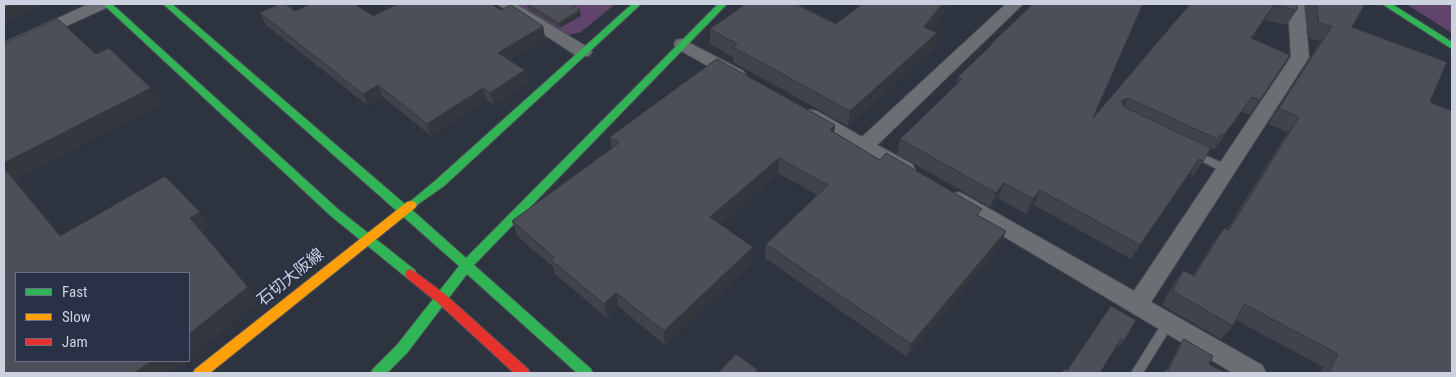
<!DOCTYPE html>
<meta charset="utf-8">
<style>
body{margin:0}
#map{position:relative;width:1456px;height:377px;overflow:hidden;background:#2e343f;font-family:"Roboto Condensed",sans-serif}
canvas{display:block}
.frame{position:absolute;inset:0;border:5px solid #ccd1df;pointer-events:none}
.legend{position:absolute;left:15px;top:272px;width:175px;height:90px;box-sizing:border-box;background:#283145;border:1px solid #6a7183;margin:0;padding:6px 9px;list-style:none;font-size:15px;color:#ccd1df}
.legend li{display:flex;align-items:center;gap:10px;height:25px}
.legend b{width:25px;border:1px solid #6a7183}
</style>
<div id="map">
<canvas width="1456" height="377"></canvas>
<div class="frame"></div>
<ul class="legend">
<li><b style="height:6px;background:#30b455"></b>Fast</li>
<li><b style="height:6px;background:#ff9f0a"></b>Slow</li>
<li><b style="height:6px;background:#e5322d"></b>Jam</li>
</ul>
</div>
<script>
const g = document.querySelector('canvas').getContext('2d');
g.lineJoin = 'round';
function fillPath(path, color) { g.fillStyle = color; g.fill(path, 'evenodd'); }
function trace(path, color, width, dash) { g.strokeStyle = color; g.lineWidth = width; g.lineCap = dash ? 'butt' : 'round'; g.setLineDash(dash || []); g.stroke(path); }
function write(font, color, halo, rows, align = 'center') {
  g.font = font + ' "Roboto Condensed","Noto Sans JP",sans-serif'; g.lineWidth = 4; g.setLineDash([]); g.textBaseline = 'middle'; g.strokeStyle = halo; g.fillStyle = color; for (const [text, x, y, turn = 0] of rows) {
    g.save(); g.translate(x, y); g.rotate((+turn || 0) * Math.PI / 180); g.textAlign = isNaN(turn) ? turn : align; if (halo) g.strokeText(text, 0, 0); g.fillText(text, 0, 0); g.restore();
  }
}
const green = new Path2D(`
 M518,4H615L581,32L569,35Z
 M1406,4H1452V33Z`);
const lane = new Path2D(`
 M1193,150L1229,166L1231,169L1226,173L1223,172L1190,155L1188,153Z
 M1168,318L1172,320L1174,323L1143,373H1131L1164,320Z`);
const street = new Path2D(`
 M89,4H110L108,7L4,54V43Z
 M497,4H516L589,48L592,52L589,56H577Z
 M1006,4H1023L877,145L912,164L915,169L912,174L905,176L898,174L803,121L801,116L803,111L810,110L817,111L862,137Z
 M1288,4H1304L1309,57L1151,302L1262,365L1266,373H1233L951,205L948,200L951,195L958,192L965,195L1134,291L1291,57Z
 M682,39L743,71L746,75L743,79H731L676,48L674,44L676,40Z`);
const fast = new Path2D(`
 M103,4H112L339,210L415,270L417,274L415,278L411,279L407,278L331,216Z
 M163,4H172L406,205L436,180L632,4H641L444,186L411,209L466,258L718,4H727L474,265L591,369L593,373H577L467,274L407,353L387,373H371L373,369L397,345L459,266Z
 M1382,4H1392L1452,42V49Z`);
const slow = new Path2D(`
 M411,201L415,202L417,205L415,208L210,373H193L195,369L407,202Z`);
const jam = new Path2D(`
 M411,269L446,295L528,369L530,373H514L438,303L407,278L405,274L407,270Z`);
const wall = new Path2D(`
 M527,4L581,16L560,28L528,9Z
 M862,4H951L930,30L937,33L934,48L848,126L733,62V57L710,44V29L836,24Z
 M1190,4H1297V10L1287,25L1265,20L1252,39L1290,55L1250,115L1242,112L1214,150L1211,149L1193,176L1190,174L1131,259L1034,205L1026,214L998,198L990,207L897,154L900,139L956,85L958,77L989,47L991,44L1093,118Z
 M1305,4H1365L1352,27L1430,102L1452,373H1320L1323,367L1236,320L1233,326L1221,339L1162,305L1173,285L1183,270L1193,275L1213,243L1224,228L1227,229L1288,132L1268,124L1321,41L1309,38Z
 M501,10L543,26L545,38L509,60L525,70L528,82L494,105L487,100L431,136L383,97L368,106L266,25L260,13L295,11L373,16Z
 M835,125L834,132L880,160L1006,231L1000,246L907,357L765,258L766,244L817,195L778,173L720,224L753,247V262L665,345L619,307L607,318L555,274L553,267L517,236L512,221L612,149L610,137Z
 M1111,306L1124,341L1120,346L1118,345Z
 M1184,339L1209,364L1226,373H1163L1166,369L1167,370L1180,344Z`);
const shadedWall = new Path2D(`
 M13,4H34L37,7L4,22V8Z
 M942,4H951L921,42L924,27Z
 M1274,5L1265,20L1241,54L1251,38Z
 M580,10L581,16L560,28L559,23Z
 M543,26L545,38L502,65L498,53Z
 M937,33L934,48L848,126L850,111Z
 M525,70L528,82L494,105L490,93Z
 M378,85L383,97L368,106L363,94Z
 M151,88L162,104L16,180L75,251L60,236L4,168V163Z
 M483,88L487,100L431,136L427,124Z
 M1252,97L1242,112L1214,150L1224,135Z
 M1128,98L1121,113V101Z
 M835,125L833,140L830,130Z
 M779,158L778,173L711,232L710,217Z
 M1199,159L1190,174L1131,259L1140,245Z
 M1004,183L998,198L990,207L996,193Z
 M1040,190L1034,205L1026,214L1033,199Z
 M200,212L211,227L202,232L190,218Z
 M1006,231L1000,246L907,357L911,344Z
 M753,247V262L665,345L664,331Z
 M248,287L259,301L189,359V334Z
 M616,293L619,307L607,318L604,304Z
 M152,361H187L184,368L180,364L168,373H134Z`);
const building = new Path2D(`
 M4,4H13L4,8Z
 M279,4H285L295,11L310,4H355L373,16L397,4H491L501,10L511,5L543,26L498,53L525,70L490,93L483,88L427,124L378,85L363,94L260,13Z
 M527,4H570L580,10L559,23Z
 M746,4H796L836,24L862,4H942L924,27L937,33L850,111L733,47L737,44L710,29Z
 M1033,4H1143L1093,118L1190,4H1297V10L1274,5L1251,38L1290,55L1260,100L1252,97L1224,135L1221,134L1217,139L1128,98L1121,101L1124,107L1211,148L1203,161L1199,159L1140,245L1040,190L1033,199L1004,183L996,193L900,139L962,79L958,77L992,44H991Z
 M1317,4H1365L1352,27L1447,62L1430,102L1452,111V373H1329L1338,354L1244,304L1233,326L1173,291L1183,270L1194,276L1224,228L1229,230L1299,117L1279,108L1332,26L1319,23Z
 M58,19L96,54L109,48L151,88L4,163V44Z
 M717,59L835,125L830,130L880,160L886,153L982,209L977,215L1006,231L911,344L766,244L828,185L779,158L710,217L753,247L664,331L616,293L604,304L551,260L554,257L512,221L619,143L610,137Z
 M4,168L60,236L165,176L200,212L190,218L248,287L189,334V273H16V361H152L134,373H4Z
 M1111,306L1136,320L1124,341L1121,339L1100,373H1061L1064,369L1067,370Z
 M1184,339L1213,356L1209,364L1226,373H1164L1166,369L1168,370Z
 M736,354L758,370L755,373H718Z`);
const streetNames = [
 ["石切大阪線",291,278,-39]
];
fillPath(green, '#60446c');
trace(lane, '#4c515a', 2);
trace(street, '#4c515a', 2);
trace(fast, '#4c515a', 2);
trace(slow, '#4c515a', 2);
trace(jam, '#4c515a', 2);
fillPath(lane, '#6b6f73');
fillPath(street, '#6b6f73');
fillPath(fast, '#30b455');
fillPath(slow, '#ff9f0a');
fillPath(jam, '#e5322d');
fillPath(wall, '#41434c');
fillPath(shadedWall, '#35373e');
fillPath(building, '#4c4e58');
trace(building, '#35373e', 1);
write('16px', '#ccd1df', '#283145', streetNames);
</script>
